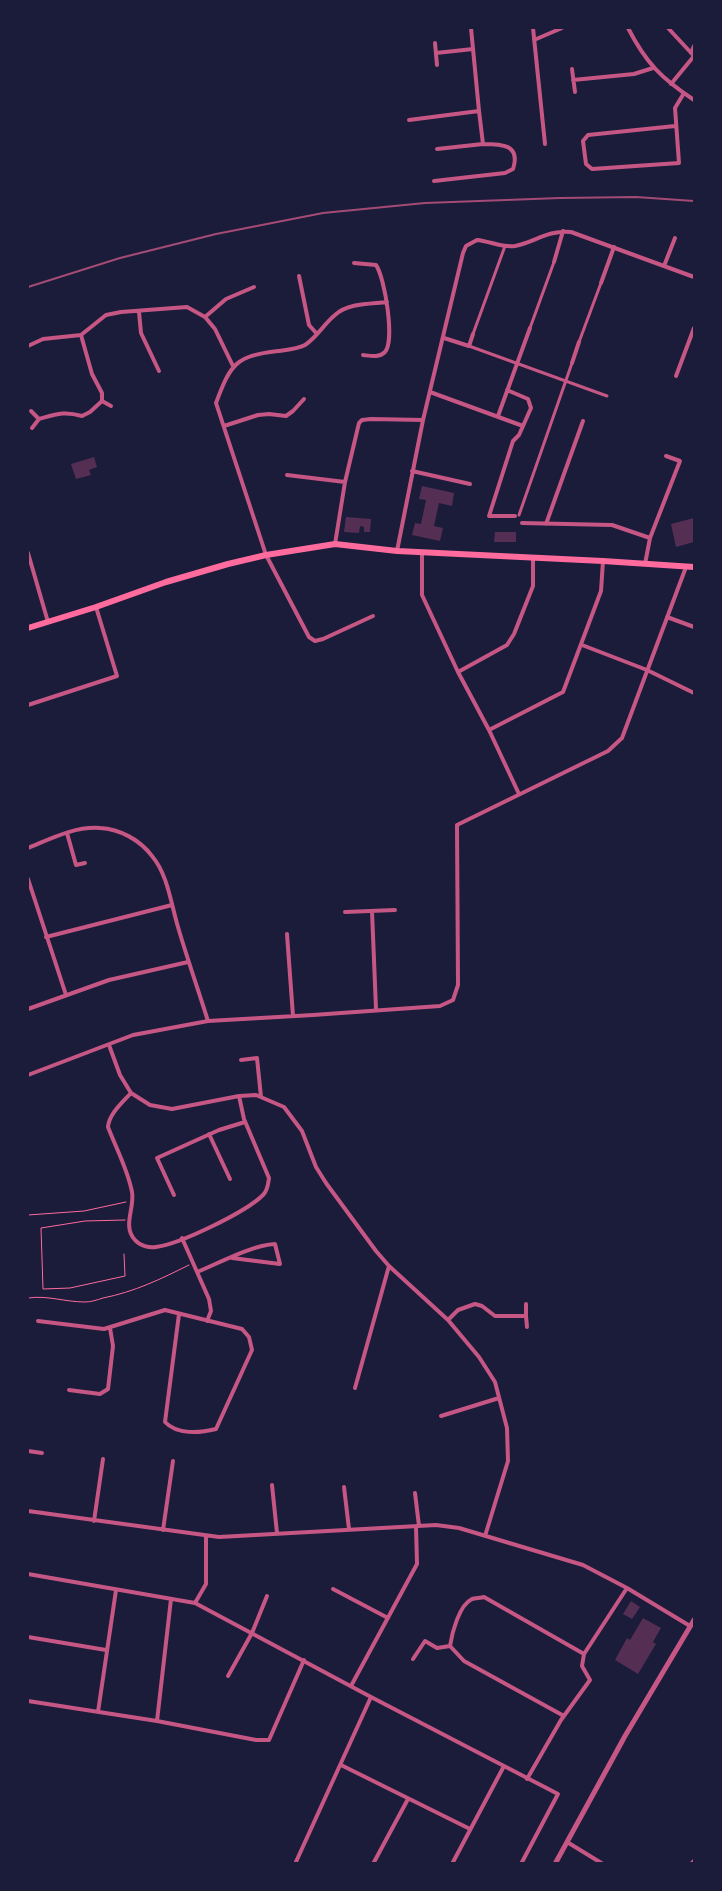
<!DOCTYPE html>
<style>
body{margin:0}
#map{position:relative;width:722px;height:1891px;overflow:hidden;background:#1b1b3a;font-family:"Sofia Sans Condensed",sans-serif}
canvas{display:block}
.frame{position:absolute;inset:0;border:29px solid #1b1b3a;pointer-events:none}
</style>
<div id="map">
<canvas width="722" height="1891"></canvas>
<div class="frame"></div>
</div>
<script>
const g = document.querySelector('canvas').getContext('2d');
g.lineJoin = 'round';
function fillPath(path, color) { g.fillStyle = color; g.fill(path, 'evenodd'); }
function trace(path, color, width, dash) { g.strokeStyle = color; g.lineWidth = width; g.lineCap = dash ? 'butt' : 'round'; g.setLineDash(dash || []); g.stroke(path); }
const building = new Path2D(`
 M94,457L97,467L89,470L91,475L76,479L71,464Z
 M422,486L454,493L452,506L439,503L434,526L443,528L440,541L412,535L415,523L421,524L426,500L419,499Z
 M346,517L371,519L370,532H364V527L360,526L359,533L344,532Z
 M694,518V542L676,547L671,524Z
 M495,532H516V542H494Z
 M631,1601L640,1607L632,1619L623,1614Z
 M643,1618L661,1628L653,1642L656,1644L638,1674L615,1660L627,1638L630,1640Z`);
const path = new Path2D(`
 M28,1215L84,1211L126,1202
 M124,1254L125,1276L70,1288L43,1289L41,1228L85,1221L125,1220
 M28,1298C47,1295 65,1302 85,1302C91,1302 97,1300 103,1298C134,1292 161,1279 189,1265`);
const pedestrian = new Path2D(`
 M530,328L554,262
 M473,334L505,246
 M579,342L601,283
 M469,346L607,396
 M519,515L572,363`);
const minor = new Path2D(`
 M533,28L545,144
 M628,28C646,63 661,78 694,100
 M668,28L694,56
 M534,40L562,28
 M435,43L437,65
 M436,53L473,49
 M691,53L694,46
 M572,69L575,92
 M573,80L634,74L653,68
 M671,84L694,56
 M409,120L479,111L471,28
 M675,126L588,135L583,141L586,164L592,169L679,163L675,108L684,93
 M437,149L483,144L479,111
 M434,181L505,173L513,169C521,144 501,144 483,144
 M554,262L563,231
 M354,263L376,265C385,278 395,341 385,352C379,358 371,356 363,355
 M664,266L675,238
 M299,276L309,325L317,334
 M601,283L614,247
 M139,312L141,333L159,371
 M205,317L226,299L254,287
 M444,338L469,346L473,334
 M28,346L43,339L81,335
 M572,363L579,342
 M676,376L694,328
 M507,390L528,399L531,408L519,435L513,441L489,516H515
 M430,392L523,426
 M102,401L111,406
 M31,411L39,419C57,414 64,411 82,416L90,412L102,401V393L92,374L81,335L106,315L121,312L187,307L205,317L215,329L233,366
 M498,416L530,328
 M224,426L258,415L269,414L286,416L293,411L304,399
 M32,428L39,419
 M412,471L470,484
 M287,475L345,482
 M522,523L612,525L650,538
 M546,524L583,421
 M335,544L345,482L359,423L362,420L371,419L423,420
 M397,551L423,420L463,253L466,246L477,240C489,241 503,248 515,246C536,242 546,230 571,232L694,277
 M422,552V595L458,672L489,730L519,794
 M28,553L48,622
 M645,564L650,538L680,461L666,456
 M373,616L323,639L315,641L309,637L266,555L216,403C231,363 236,356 278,351C286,350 298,349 305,345C317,337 324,324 335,315C348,303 370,304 387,302
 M667,617L694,627
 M582,645L647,670L694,693
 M458,672L507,645L514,634L533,586V558
 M28,705L117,676L96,607
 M489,730L563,692L601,591L603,561
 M67,833L76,865L85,863
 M28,848C50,839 75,826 100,828C120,829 140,840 152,856C168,875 171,904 178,927C187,958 198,989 208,1021
 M28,879L66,995
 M372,911L376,1009
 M345,912L395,910
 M287,934L293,1016
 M46,937L172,905
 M28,1009L109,980L188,962
 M109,1045L120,1075L131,1093L150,1105L172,1109L239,1096L256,1095L284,1107L302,1131L316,1167L326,1183L376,1251L389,1266L448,1320L479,1357L495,1382L507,1428L508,1461L485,1536
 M241,1060L257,1058L261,1097
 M28,1075L133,1035L208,1021L313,1015L440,1006L453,1000L458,985L457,825L608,751L622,738L686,567
 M131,1093C122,1103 109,1114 108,1127C116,1148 128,1170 132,1192C135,1208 122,1226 135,1240C140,1246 149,1248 156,1247C180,1244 246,1212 263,1195C268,1190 268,1184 269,1178L244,1119L239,1096
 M209,1134L230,1179
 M174,1195L157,1158L219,1130L245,1122
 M182,1238L209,1299L211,1311L207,1321
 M197,1272C219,1263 252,1245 275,1244L280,1264L232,1258
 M526,1316L527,1327
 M448,1320L458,1310L475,1304L482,1306L495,1316H526V1304
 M38,1321L104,1329L165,1310L242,1329L249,1337L252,1350L216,1429C200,1433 177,1435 165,1422L179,1314
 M355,1388L389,1266
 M69,1390L100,1394L108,1389L113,1346L110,1328
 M441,1416L499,1398
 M28,1451L42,1453
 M272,1485L277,1533
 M344,1487L349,1529
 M415,1493L419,1526
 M28,1511L219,1537L436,1525L459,1528L583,1565L627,1588L690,1626
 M94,1521L103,1459
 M163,1530L173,1461
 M28,1574L195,1603L371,1697L558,1794L521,1864
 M333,1589L388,1618
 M195,1603L206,1584V1536
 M28,1637L106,1650
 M450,1646C452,1633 459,1605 472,1599C475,1598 481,1598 484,1597L584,1654
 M413,1659L425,1641L437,1648L450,1646L464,1661L564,1716
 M228,1676L252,1633L267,1596
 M351,1686L417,1564L416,1526
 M28,1701L157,1721L256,1740H269L304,1660
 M98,1712L116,1590
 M157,1721L171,1599
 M341,1765L470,1829
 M527,1779L561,1720L590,1680L582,1666L584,1654L627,1588
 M567,1842L603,1864
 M295,1864L371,1697
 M373,1864L408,1799
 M452,1864L504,1766
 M691,1864L694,1861`);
const tertiary = new Path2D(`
 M555,1864L625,1736L694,1620`);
const primary = new Path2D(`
 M28,628L96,607L166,582L228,564L266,555L335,544L397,551L603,561L694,567`);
const rail = new Path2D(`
 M28,287L120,258L216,234L323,213L425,203L560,198L636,197L694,201`);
fillPath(building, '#542f53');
trace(path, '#ff6b9d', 1);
trace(pedestrian, '#c65784', 3);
trace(minor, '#c65784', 4);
trace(tertiary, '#c65784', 5);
trace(primary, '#ff6b9d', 6);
trace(rail, '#a44b75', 2);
</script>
